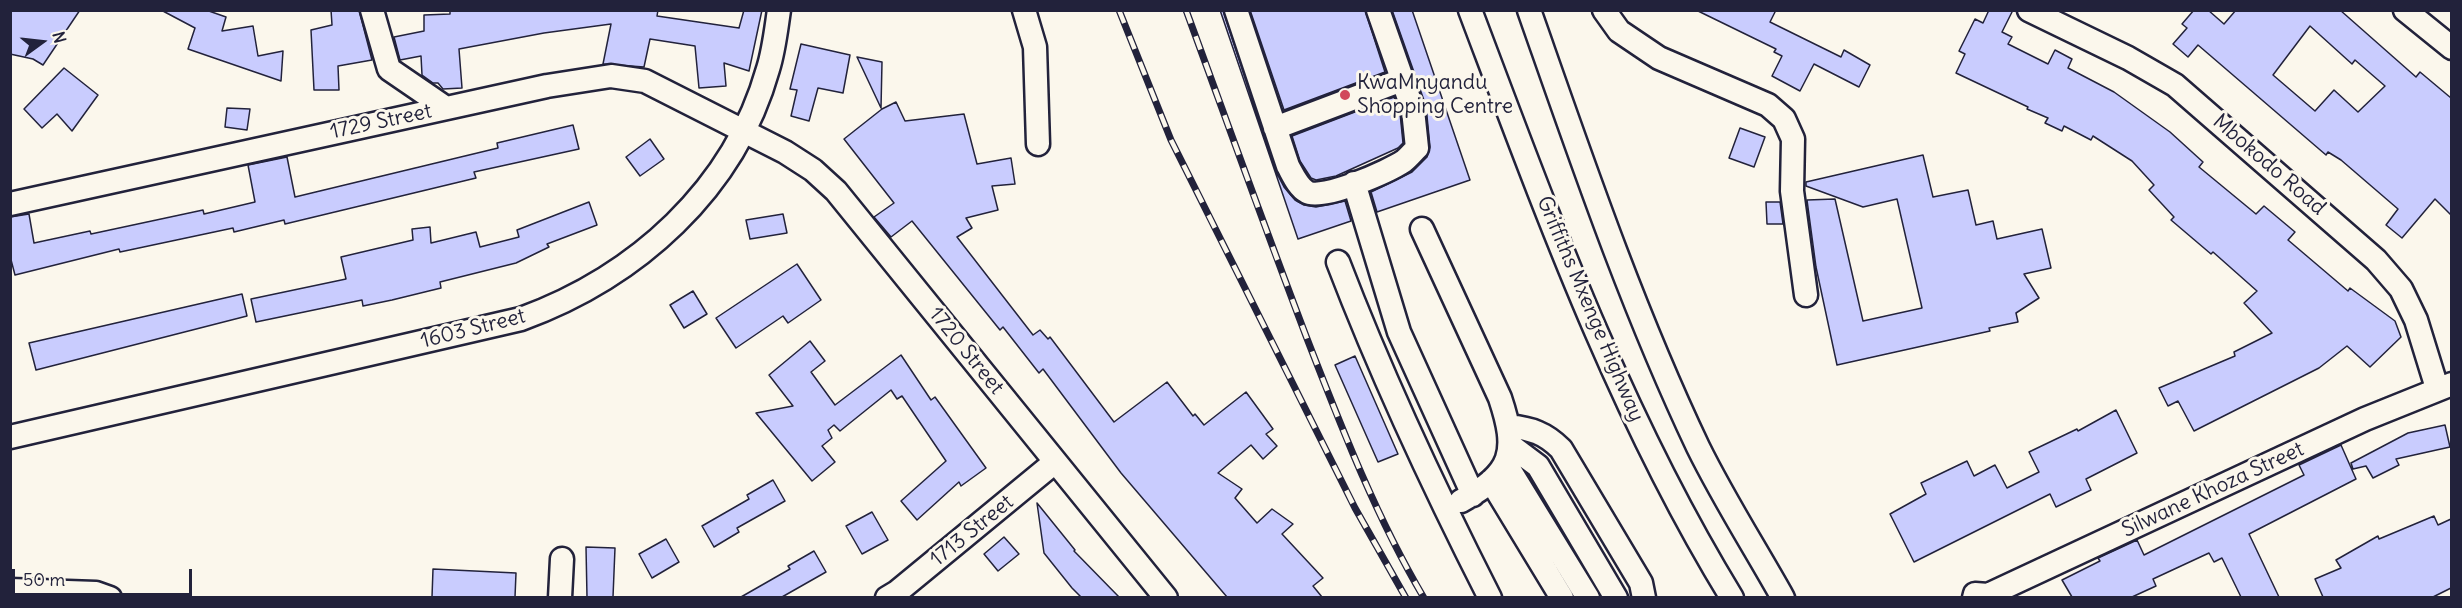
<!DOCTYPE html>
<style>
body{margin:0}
#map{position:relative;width:2462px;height:608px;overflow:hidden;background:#fbf7ec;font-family:Delius,sans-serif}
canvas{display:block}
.frame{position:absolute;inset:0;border:12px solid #22223b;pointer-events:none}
.north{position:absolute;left:12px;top:12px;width:60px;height:60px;-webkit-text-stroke:4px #fbf7ec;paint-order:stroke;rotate:75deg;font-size:16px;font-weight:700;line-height:24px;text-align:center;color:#22223b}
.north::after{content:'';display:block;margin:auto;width:21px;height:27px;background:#22223b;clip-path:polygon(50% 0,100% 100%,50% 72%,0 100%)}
.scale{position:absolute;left:12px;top:569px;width:180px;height:27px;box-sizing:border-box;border:3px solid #22223b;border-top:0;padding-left:8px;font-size:18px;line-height:21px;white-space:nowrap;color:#22223b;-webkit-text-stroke:4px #fbf7ec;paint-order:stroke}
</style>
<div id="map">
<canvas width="2462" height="608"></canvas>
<div class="frame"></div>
<div class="north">N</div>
<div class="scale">50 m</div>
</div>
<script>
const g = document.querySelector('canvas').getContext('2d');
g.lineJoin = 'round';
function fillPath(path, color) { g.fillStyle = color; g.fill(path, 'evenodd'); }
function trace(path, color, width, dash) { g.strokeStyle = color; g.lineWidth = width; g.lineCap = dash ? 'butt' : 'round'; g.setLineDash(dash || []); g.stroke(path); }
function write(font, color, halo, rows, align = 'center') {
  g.font = font + ' Delius,sans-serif'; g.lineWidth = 6; g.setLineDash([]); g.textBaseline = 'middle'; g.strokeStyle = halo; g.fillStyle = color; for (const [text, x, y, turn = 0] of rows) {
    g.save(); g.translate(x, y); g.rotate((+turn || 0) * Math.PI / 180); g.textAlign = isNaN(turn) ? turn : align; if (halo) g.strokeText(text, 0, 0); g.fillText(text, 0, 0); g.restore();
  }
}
const building = new Path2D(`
 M10,10H80L43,65L33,59L10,54Z
 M161,10H206L226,17L222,31L253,26L258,56L283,51L281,81L188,49L195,28Z
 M331,10H359L372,60L338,66L339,90H314L311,30L332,25Z
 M450,10H658L657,16L739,28L744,10H762L749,71L724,63L726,86L699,88L695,46L650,39L644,67L603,64L611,24L544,33L459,49L462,88L443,89L438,83H433L422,75L421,56L400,60L394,37L424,31V15L450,14Z
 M1220,10H1223L1275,170L1284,187L1295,200L1304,205L1316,207L1345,201L1351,221L1298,239Z
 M1250,10H1365L1385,72L1284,110Z
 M1392,10H1412L1470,180L1377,212L1371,192L1412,172L1427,157L1430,147L1426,106Z
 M1696,10H1776L1770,22L1841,57L1844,50L1870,65L1859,87L1814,64L1800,91L1772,76L1782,56L1774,52L1776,49Z
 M1989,10H2013L2002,32L2012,37L2008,44L2048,64L2055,50L2072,59L2068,68L2114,92L2170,132L2203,162L2199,167L2256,214L2264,206L2295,232L2288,240L2348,291L2350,288L2395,321L2401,337L2370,367L2347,346L2319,368L2194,431L2178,401L2168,406L2159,388L2235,356L2234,352L2272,333L2244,303L2257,291L2213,252L2211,254L2171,220L2174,217L2149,190L2154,185L2132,161L2093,136L2091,140L2064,126L2062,131L2045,123L2048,118L2027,109L2028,107L1956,73L1965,54L1959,51L1975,19L1983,23Z
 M2194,10H2208L2224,24L2236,10H2340L2416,77L2420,72L2451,98V215L2435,199L2402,238L2386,225L2398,209L2341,160L2328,152L2326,155L2198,45L2188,57L2173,44L2187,28L2182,24ZM2310,26L2352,64L2355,60L2385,86L2358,112L2334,90L2315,111L2273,75Z
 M801,44L850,55L843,93L818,88L809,121L791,116L797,90L790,89Z
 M857,57L882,62L881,108Z
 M64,68L98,95L72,131L57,114L42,128L24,109Z
 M1394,97L1400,113L1403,143L1398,148L1336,176L1316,180L1311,178L1300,161L1292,136Z
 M896,102L905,121L964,114L977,164L1011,158L1015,184L992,186L998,210L966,218L972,228L957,237L1033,335L1040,330L1048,339L1050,337L1114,422L1167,382L1193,416L1195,414L1204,425L1246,392L1273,429L1266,434L1277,446L1263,459L1251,445L1218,473L1242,489L1235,498L1257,523L1272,509L1293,524L1282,534L1323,578L1313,586L1322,597H1227L1121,473L1043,369L1039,373L1003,327L1000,330L912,221L891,237L874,217L894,203L844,139L882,109Z
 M227,108L250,109L247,130L225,127Z
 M573,125L579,149L474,172L476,178L285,224L284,220L234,232L233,228L120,252L119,249L15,275L10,256V217L29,214L34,243L90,231L91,234L203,210L204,214L255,202L248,165L287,157L295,197L498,148L497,143Z
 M1740,128L1765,137L1754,167L1729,158Z
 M650,139L664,159L640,176L626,157Z
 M1923,155L1933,197L1968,190L1976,225L1993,221L1997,239L2042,229L2051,268L2024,274L2039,298L2016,313L2018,322L1989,328L1990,331L1837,365L1816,267L1807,200L1835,199L1863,321L1922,308L1897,199L1863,207L1806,186V182Z
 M589,202L597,225L547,244L549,247L516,263L440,282L441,288L392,300L363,306L362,300L256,322L251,299L346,279L341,257L413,240L412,229L430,227L431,243L476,232L480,247L519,237L517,230Z
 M1766,202H1780L1783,224H1767Z
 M783,214L787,233L750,239L746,220Z
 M797,264L821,300L788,323L783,316L736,348L716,318Z
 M693,291L707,314L684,328L670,305Z
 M242,294L247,316L36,370L29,343Z
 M810,341L825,361L811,372L835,405L901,355L931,400L935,397L986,468L961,486L959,482L917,520L901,501L946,461L902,396L897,399L891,390L840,431L834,425L828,430L832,438L822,446L835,462L812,481L756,413L793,406L769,375Z
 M1355,356L1398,454L1378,462L1335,365Z
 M2116,410L2137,453L2086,479L2091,490L2056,507L2050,494L1914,562L1890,514L1926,494L1921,483L1967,461L1974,476L1995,465L2007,488L2039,472L2029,452L2077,429L2078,431Z
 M2445,425L2450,447L2396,459L2399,465L2373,478L2366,466L2353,469L2351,463L2408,433Z
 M2341,445L2356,479L2249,534L2279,597H2241L2222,558L2214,562L2209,553L2153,579L2156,586L2132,597H2072L2062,580L2100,561L2098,558L2137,540L2144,555L2304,475L2299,465Z
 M773,480L785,501L737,528L739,532L714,547L702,526L749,499L747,495Z
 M1037,503L1075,550L1074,551L1119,597H1081L1072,588L1044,553Z
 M872,512L888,540L862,554L846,526Z
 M2434,516L2438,525L2451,519V588L2433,597H2323L2315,579L2341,568L2336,560L2378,536L2379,539Z
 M1004,537L1019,554L998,571L984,554Z
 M666,539L679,562L652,578L639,554Z
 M586,547L615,548L613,597H587Z
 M814,551L826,572L782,597H741L790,569L788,566Z
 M433,569L516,573L515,597H432Z`);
const minor = new Path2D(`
 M372,10L389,69L446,108
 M1024,10L1035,47L1038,144
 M1236,10L1288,166C1293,175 1298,187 1307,192C1322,201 1389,171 1404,161C1408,158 1413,152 1417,148L1413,110L1378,10
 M1470,10C1546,211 1619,414 1732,598
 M1529,10C1581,158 1631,306 1698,447C1723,498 1755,548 1783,598
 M1604,10L1619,31L1659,58L1768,105L1784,119L1793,139L1792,191L1806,295
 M2029,10L2128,58L2175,85L2376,260L2401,289L2416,320L2437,388
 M2405,10L2452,48
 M1275,128L1402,80
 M1354,183L1399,332L1473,495
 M10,204L547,86L611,76L645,81L785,152L813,170L836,191L1166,598
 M1422,229L1500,398C1518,452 1513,473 1461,501
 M1338,262C1382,377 1434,488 1490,598
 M1509,426C1532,429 1545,433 1561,449L1641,583L1644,598
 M10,437L521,319C636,277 734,190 768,69C774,50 776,30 779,10
 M1510,445L1538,466L1616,598
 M1506,464L1588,598
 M1491,481L1562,598
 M10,590L96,593L110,598
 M560,598L562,559
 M887,598L897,592L1055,462
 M1974,598L1975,594L1988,595L2365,419L2452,384`);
const rail = new Path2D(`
 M1119,10L1171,140L1355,508L1406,598
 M1186,10C1226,119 1265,228 1306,336C1341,426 1375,515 1424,598`);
const markers = [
 [1345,95,6,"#d1495b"]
];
const poiNames = [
 ["KwaMnyandu",1357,83],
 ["Shopping Centre",1357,107]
];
const streetNames = [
 ["1729 Street",381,122,-12],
 ["Mbokodo Road",2269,165,41],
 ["Griffiths Mxenge Highway",1590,309,67],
 ["1603 Street",473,329,-14],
 ["1720 Street",966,351,51],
 ["Silwane Khoza Street",2213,490,-25],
 ["1713 Street",972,531,-39]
];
fillPath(building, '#c9ccfe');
trace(building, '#22223b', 1.5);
trace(minor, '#22223b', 27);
trace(minor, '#fbf7ec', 22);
trace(rail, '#22223b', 7);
trace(rail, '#fbf7ec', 4.5, [14]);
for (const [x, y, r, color] of markers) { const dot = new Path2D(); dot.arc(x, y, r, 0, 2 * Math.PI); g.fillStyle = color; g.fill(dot); trace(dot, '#fbf7ec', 2); }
write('21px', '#22223b', '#fbf7ec', poiNames, 'left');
write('21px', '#22223b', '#fbf7ec', streetNames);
</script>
